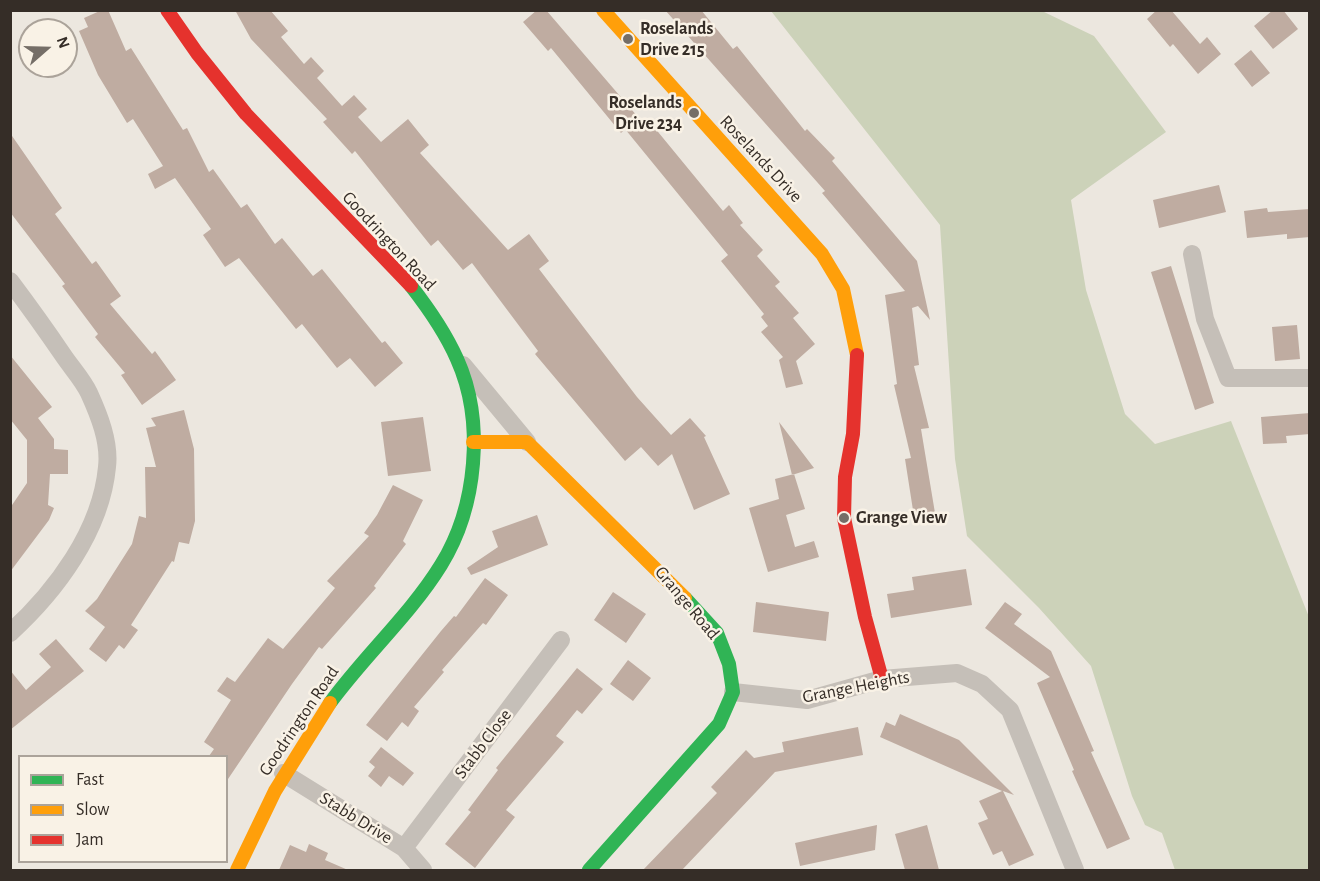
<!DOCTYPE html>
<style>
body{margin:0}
#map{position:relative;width:1320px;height:881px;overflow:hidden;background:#ece7df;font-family:"Alegreya Sans",sans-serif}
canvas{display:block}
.frame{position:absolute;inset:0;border:12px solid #352d27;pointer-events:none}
.legend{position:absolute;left:18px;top:755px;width:210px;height:108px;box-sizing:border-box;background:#f9f2e6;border:2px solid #aba39a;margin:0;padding:8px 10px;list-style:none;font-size:18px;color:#352d27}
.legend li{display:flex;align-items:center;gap:12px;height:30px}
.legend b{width:30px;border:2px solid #aba39a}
.north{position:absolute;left:18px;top:18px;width:60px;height:60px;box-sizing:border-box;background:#f9f2e6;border:2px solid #aba39a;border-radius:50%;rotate:70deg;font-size:16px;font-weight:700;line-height:24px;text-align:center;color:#352d27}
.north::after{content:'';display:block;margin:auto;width:21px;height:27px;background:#756e67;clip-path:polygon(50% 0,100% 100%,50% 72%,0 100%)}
</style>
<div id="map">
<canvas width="1320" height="881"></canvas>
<div class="frame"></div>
<ul class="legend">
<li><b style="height:8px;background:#30b455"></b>Fast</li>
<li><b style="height:8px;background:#ff9f0a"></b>Slow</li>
<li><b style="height:8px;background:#e5322d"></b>Jam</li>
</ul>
<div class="north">N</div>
</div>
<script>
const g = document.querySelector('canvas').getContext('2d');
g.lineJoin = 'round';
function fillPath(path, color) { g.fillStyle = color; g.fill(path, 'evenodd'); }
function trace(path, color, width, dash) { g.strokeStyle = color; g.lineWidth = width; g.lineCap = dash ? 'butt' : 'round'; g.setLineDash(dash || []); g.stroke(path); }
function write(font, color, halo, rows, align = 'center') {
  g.font = font + ' "Alegreya Sans",sans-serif'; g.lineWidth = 5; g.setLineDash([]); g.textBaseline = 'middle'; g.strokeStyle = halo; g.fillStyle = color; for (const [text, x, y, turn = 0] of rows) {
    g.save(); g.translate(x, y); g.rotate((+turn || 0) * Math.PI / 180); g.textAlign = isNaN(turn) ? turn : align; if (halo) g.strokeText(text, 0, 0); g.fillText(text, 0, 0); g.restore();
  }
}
const green = new Path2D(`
 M771,11H1042L1094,36L1166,132L1071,200L1086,290L1125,414L1155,444L1231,421L1309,617V870H1175L1162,833L1145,825L1132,796L1091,666L1039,608L967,536L955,459L940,225Z`);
const building = new Path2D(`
 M102,10H108L126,51L131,48L183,130L187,128L209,172L213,169L241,208L247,204L275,244L282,238L313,276L322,269L382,343L385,341L403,363L375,387L350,358L337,368L302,324L296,329L239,258L225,267L203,235L211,229L175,178L155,189L148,174L163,166L133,119L127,123L98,75L79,31L88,27L84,18Z
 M235,10H270L288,31L281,37L304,64L311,57L324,71L317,78L342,106L354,95L367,109L358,117L381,142L408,119L429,145L420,153L508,250L529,234L549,261L539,269L637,397L671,435L690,418L706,436L704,437L730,494L694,510L672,454L658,466L641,447L625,461L535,354L538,351L472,263L463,270L438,240L431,246L355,151L352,154L323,122L327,119L251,39Z
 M537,10H546L650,131L654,127L723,211L729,205L743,223L740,225L763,250L757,256L780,282L775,286L799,313L793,318L815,344L796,361L803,384L786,388L779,360L783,357L761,332L768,326L761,317L764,314L721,261L728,255L625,129L621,133L551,48L548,51L523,22Z
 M665,10H701L733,49L737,46L805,131L807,129L835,158L832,161L917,261L930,320L918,306L912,308L919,365L914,366L929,428L921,429L936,519L915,523L905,459L911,458L894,385L897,384L885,295L905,291L822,193L825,191Z
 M1157,10H1171L1200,44L1207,37L1221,54L1198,74L1173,44L1170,47L1147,19Z
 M1273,10H1283L1298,29L1273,49L1254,26Z
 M1251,50L1270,73L1252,87L1234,64Z
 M10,133L62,208L55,214L92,264L96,261L121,296L110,304L152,354L155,351L176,380L142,405L121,375L125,373L95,337L98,334L62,286L65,284L10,212Z
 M1219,185L1226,212L1159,228L1153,200Z
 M1267,208L1268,212L1310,209V237L1287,239V234L1247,238L1244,211Z
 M1171,266L1214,403L1195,410L1151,272Z
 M1297,325L1300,359L1275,361L1272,327Z
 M10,355L52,407L38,418L54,439V449L68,450V474H50L48,505L54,508L49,520L10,572V508L27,483V440L10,419Z
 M184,410L194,449L195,521L189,544L179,542L174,562L172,561L131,625L138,630L124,649L119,645L106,662L89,649L105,627L85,611L97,599L132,544L139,516L146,518L145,467H156L146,428L156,426L151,418Z
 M1310,413V434L1286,436L1287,443L1263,444L1261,417Z
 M423,417L431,471L388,476L381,422Z
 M779,422L814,468L792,475Z
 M794,474L805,509L786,515L795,547L814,541L819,557L768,572L749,508L779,499L775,479Z
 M393,485L423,500L403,541L406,544L374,586L376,588L322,649L319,647L292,684L226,782V756H209L214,749L204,742L231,700L217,691L227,677L235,682L268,638L283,649L335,588L327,581L369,536L364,533L377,515Z
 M537,515L548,545L471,575L467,568L498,547L492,531Z
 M966,569L972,605L891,618L887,594L914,590L912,577Z
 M485,578L508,595L486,625L483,623L442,670L444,672L414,707L419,711L408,727L402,722L387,741L366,725L441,631L454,616L456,617Z
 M613,592L646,614L626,643L594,620Z
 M756,602L829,612L826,641L753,632Z
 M1005,602L1022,614L1014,624L1051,651L1094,751L1091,752L1130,839L1107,849L1072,771L1074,770L1037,683L1050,677L985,628Z
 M56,639L84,671L10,730V670L26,690L51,667L39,654Z
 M628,660L651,678L633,701L610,684Z
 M577,668L603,689L582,714L577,710L556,736L564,742L506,810L515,817L475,868L445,844L471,812L468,810L498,770L496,768Z
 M900,714L959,740L1014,795L1003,791L1034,855L1009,866L1002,851L993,855L978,823L988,819L979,801L1002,791L880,737L886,722L895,726Z
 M858,727L863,755L775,772L682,870H643L717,793L711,787L746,750L754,758L784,752L782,742Z
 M381,747L414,773L403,786L389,776L381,787L368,776L375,767L369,762Z
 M877,825L875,850L800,866L795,843Z
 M927,825L939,870H905L895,834Z
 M309,844L328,853L325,860L348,870H279L290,845L306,852Z`);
const street = new Path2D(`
 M1192,254L1205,319L1228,378H1310
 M10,281C28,305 46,330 63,355C71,367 83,380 89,393C99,415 110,442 107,467C101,531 56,591 10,633
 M463,365L527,442
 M733,692L807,700L882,679L957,673L982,684L1010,710L1075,870
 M283,773L404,848L423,870
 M404,848L561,640`);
const fast = new Path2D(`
 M330,703C365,655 410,615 441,565C477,507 485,421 457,359C445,332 429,309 411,286
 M589,870L719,724L733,692L729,664L717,633L685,598`);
const slow = new Path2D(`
 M603,10L822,254L843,289L857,355
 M473,442H527L685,598
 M237,870L275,791L330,703`);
const jam = new Path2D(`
 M167,10L197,53L246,114L411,286
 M857,355L853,434L845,477L844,518L865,617L882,679`);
const markers = [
 [628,39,6,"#756e67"],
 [694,113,6,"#756e67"],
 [844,518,6,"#756e67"]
];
const poiNames = [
 ["Roselands",640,29],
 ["Drive 215",640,50],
 ["Roselands",682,103,"right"],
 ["Drive 234",682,124,"right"],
 ["Grange View",856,518]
];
const streetNames = [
 ["Roselands Drive",761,159,47],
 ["Goodrington Road",389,241,47],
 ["Grange Road",687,603,50],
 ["Grange Heights",856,687,-11],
 ["Goodrington Road",299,721,-56],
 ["Stabb Close",483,744,-53],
 ["Stabb Drive",356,818,32]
];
fillPath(green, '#ccd2b9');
fillPath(building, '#bfaca1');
trace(street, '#c5bfb8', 18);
trace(fast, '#30b455', 14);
trace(slow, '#ff9f0a', 14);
trace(jam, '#e5322d', 14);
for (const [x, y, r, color] of markers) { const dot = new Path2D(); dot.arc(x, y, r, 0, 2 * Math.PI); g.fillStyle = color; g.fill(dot); trace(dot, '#f9f2e6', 2); }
write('bold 18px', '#352d27', '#f9f2e6', poiNames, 'left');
write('18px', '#352d27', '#f9f2e6', streetNames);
</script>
